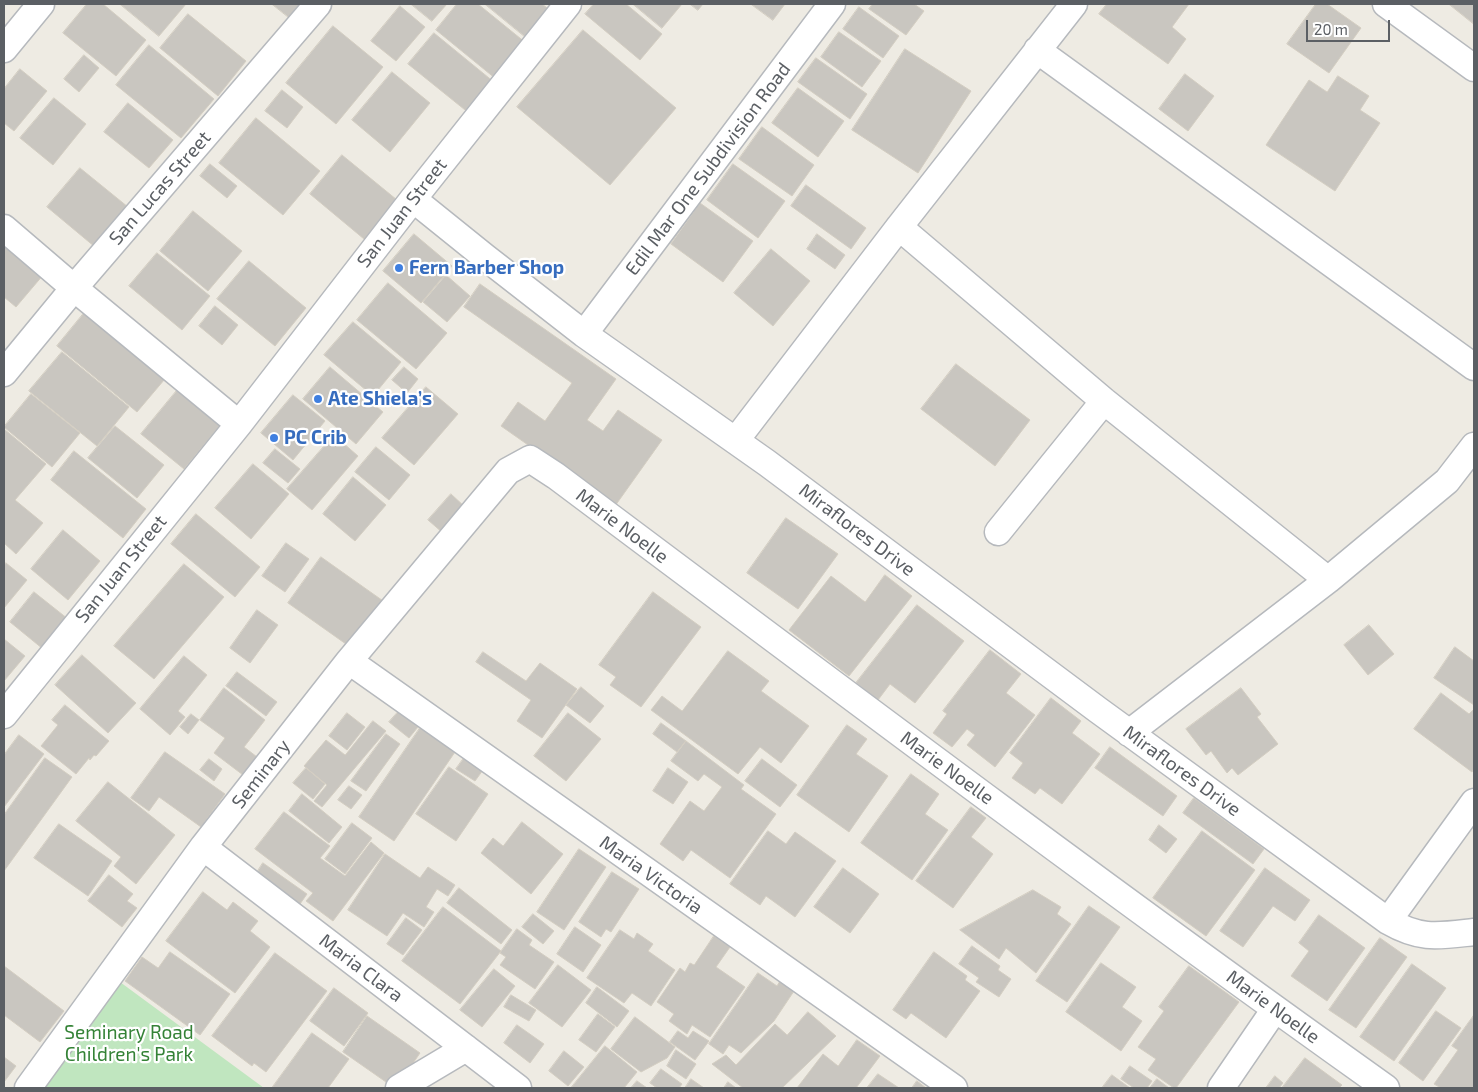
<!DOCTYPE html>
<meta charset="utf-8">
<style>
body{margin:0}
#map{position:relative;width:1478px;height:1092px;overflow:hidden;background:#eeebe3;font-family:"Exo 2",sans-serif}
canvas{display:block}
.frame{position:absolute;inset:0;border:5px solid #5b5f64;pointer-events:none}
.scale{position:absolute;left:1306px;top:20px;width:84px;height:22px;box-sizing:border-box;border:2px solid #5b5f64;border-top:0;padding-left:6px;font-size:15px;line-height:18px;white-space:nowrap;color:#5b5f64;-webkit-text-stroke:4px #fff;paint-order:stroke}
</style>
<div id="map">
<canvas width="1478" height="1092"></canvas>
<div class="frame"></div>
<div class="scale">20 m</div>
</div>
<script>
const g = document.querySelector('canvas').getContext('2d');
g.lineJoin = 'round';
function fillPath(path, color) { g.fillStyle = color; g.fill(path, 'evenodd'); }
function trace(path, color, width, dash) { g.strokeStyle = color; g.lineWidth = width; g.lineCap = dash ? 'butt' : 'round'; g.setLineDash(dash || []); g.stroke(path); }
function write(font, color, halo, rows, align = 'center') {
  g.font = font + ' "Exo 2",sans-serif'; g.lineWidth = 4.5; g.setLineDash([]); g.textBaseline = 'middle'; g.strokeStyle = halo; g.fillStyle = color; for (const [text, x, y, turn = 0] of rows) {
    g.save(); g.translate(x, y); g.rotate((+turn || 0) * Math.PI / 180); g.textAlign = isNaN(turn) ? turn : align; if (halo) g.strokeText(text, 0, 0); g.fillText(text, 0, 0); g.restore();
  }
}
const green = new Path2D(`
 M120,982L264,1088H39Z`);
const building = new Path2D(`
 M87,4H103L146,40L116,76L63,33Z
 M120,4H186L159,36Z
 M272,4H304L291,19Z
 M411,4H447L432,21Z
 M457,4H478L526,43L496,79L436,30Z
 M485,4H542L551,11L528,39Z
 M594,4H626L662,34L640,60L585,14Z
 M633,4H682L662,28Z
 M690,4H703L698,10Z
 M751,4H785L773,20Z
 M873,4H914L924,11L906,35L869,9Z
 M1107,4H1189L1172,27L1186,39L1168,64L1099,14Z
 M1316,4H1327L1361,28L1329,73L1287,44Z
 M1449,4H1474V24Z
 M400,6L425,27L396,61L371,41Z
 M859,7L899,36L883,58L843,29Z
 M188,14L246,61L218,96L160,48Z
 M333,26L383,67L336,124L286,83Z
 M583,30L676,108L610,185L517,107Z
 M839,32L881,61L862,87L821,57Z
 M434,33L500,87L475,118L408,64Z
 M149,45L214,99L181,138L116,85Z
 M905,49L971,91L918,173L852,130Z
 M84,55L99,68L79,92L64,79Z
 M816,58L867,94L850,119L798,82Z
 M20,69L47,91L14,131L4,123V89Z
 M392,72L430,103L390,152L352,120Z
 M1185,74L1214,96L1188,131L1159,109Z
 M1338,76L1369,96L1360,110L1380,123L1335,191L1266,145L1309,80L1327,92Z
 M798,88L844,121L818,157L772,123Z
 M282,90L303,107L287,128L265,111Z
 M54,98L86,124L53,165L20,138Z
 M128,103L173,140L149,168L104,132Z
 M256,118L320,171L283,215L219,163Z
 M762,127L814,165L792,196L739,159Z
 M342,155L402,204L370,244L310,194Z
 M210,164L237,186L227,198L200,176Z
 M733,164L785,201L758,238L707,200Z
 M80,168L128,207L95,247L47,207Z
 M806,185L866,228L851,249L791,206Z
 M700,203L753,241L723,282L671,244Z
 M193,211L242,251L208,291L160,251Z
 M414,234L452,266L421,303L383,271Z
 M817,234L845,255L835,269L807,249Z
 M4,240L44,274L16,307L4,297Z
 M771,249L810,281L773,326L734,293Z
 M157,253L210,296L182,330L129,286Z
 M249,261L306,308L275,346L217,299Z
 M446,275L470,296L447,322L423,302Z
 M388,283L447,333L416,369L357,320Z
 M480,284L616,379L587,420L603,431L618,410L662,440L615,506L501,426L518,402L545,421L572,383L464,307Z
 M215,306L238,325L222,345L199,326Z
 M89,307L170,373L137,412L57,346Z
 M353,322L401,362L373,396L324,355Z
 M62,352L129,407L97,446L29,391Z
 M956,364L1030,420L995,466L921,409Z
 M330,367L383,412L356,444L303,399Z
 M404,367L418,379L407,393L392,380Z
 M426,387L458,414L414,465L382,438Z
 M179,388L222,423L184,469L141,434Z
 M31,394L80,433L52,467L4,427Z
 M293,395L325,421L293,460L261,433Z
 M115,426L164,465L137,498L88,458Z
 M4,429L46,464L15,500L43,523L16,554L4,543Z
 M334,435L358,456L312,510L287,489Z
 M376,447L410,475L389,500L355,472Z
 M275,449L300,469L288,483L263,463Z
 M74,451L146,509L123,538L51,480Z
 M253,464L289,494L251,539L215,508Z
 M353,477L386,505L355,541L323,514Z
 M451,494L465,507L443,533L428,520Z
 M196,514L260,567L235,597L171,544Z
 M786,518L838,554L798,609L747,573Z
 M63,530L100,561L68,600L31,569Z
 M286,543L309,559L285,592L262,576Z
 M321,557L386,603L353,649L288,603Z
 M6,563L27,580L4,608V566Z
 M184,564L224,597L154,679L114,646Z
 M885,575L912,596L849,676L789,630L831,576L865,602Z
 M34,592L68,619L43,649L10,622Z
 M653,592L701,627L641,707L610,685L616,677L599,665Z
 M917,605L964,641L915,703L890,684L878,700L856,683Z
 M257,610L278,625L250,663L230,648Z
 M1369,625L1394,654L1368,675L1344,645Z
 M4,639L25,656L4,681Z
 M1455,647L1474,661V705L1434,678Z
 M990,650L1021,674L1006,693L1035,715L995,767L967,745L975,735L967,729L952,747L933,733L947,714L943,711Z
 M728,651L769,681L761,691L809,726L781,763L760,747L738,774L651,710L662,696L682,711Z
 M483,652L526,681L540,663L577,689L542,738L517,721L531,700L476,662Z
 M82,655L136,703L108,733L55,685Z
 M184,656L207,675L178,711L185,717L170,735L140,709Z
 M237,672L277,702L266,716L226,686Z
 M581,687L604,706L590,723L566,705Z
 M224,688L265,720L244,747L261,760L247,778L214,753L225,738L200,720Z
 M1241,688L1261,714L1257,717L1278,744L1238,775L1232,768L1227,773L1211,751L1206,755L1186,729Z
 M1441,693L1469,714L1473,710L1474,711V768L1472,772L1414,729Z
 M1051,698L1081,721L1072,733L1100,754L1062,804L1040,788L1035,794L1012,778L1023,763L1010,753Z
 M65,705L109,741L96,756L94,755L90,760L89,758L76,774L41,746L58,725L52,720Z
 M399,711L418,727L409,738L389,722Z
 M347,713L365,727L347,750L329,736Z
 M568,713L601,739L566,781L534,756Z
 M191,714L199,720L188,734L180,727Z
 M373,721L386,731L322,807L314,801L327,785L304,766L326,740L345,755Z
 M661,723L686,741L677,752L653,734Z
 M847,725L867,739L856,754L888,776L849,832L797,795Z
 M420,728L455,752L394,841L359,817Z
 M386,734L400,744L366,791L351,781Z
 M19,735L44,754L4,807V755Z
 M686,741L744,785L741,789L776,814L730,878L691,850L683,861L660,844L690,801L704,811L722,787L704,774L698,781L671,761Z
 M1110,747L1177,796L1163,816L1095,768Z
 M165,752L225,794L201,827L159,797L149,811L131,798Z
 M45,758L72,777L4,871V815Z
 M464,758L483,770L475,781L456,769Z
 M209,759L222,769L214,781L200,770Z
 M762,759L797,785L780,807L745,781Z
 M449,767L488,794L456,841L416,814Z
 M306,768L325,784L313,799L293,783Z
 M668,768L688,782L673,804L653,791Z
 M911,774L939,794L925,814L948,830L912,880L861,843Z
 M108,782L175,835L136,884L114,866L121,857L76,821Z
 M349,786L362,795L351,809L338,800Z
 M302,794L342,827L329,843L289,811Z
 M1194,798L1264,849L1253,864L1183,813Z
 M971,807L986,818L971,837L993,854L953,908L916,881Z
 M284,812L330,846L320,858L345,876L371,842L384,853L333,921L306,901L313,893L255,849Z
 M522,822L563,854L531,894L481,853L493,838L503,846Z
 M352,823L372,838L345,874L325,859Z
 M59,824L112,861L88,896L34,858Z
 M1159,825L1177,839L1166,853L1149,840Z
 M768,831L786,844L795,832L836,861L795,917L766,896L760,905L730,884Z
 M1202,831L1255,870L1206,936L1153,898Z
 M579,849L606,867L564,930L537,912Z
 M385,854L420,878L428,867L455,885L448,896L437,889L426,907L434,912L424,927L403,913L387,936L348,910Z
 M263,863L307,894L300,904L256,874Z
 M843,868L879,894L850,933L814,907Z
 M1265,868L1310,900L1295,921L1273,906L1243,947L1220,931Z
 M612,872L639,889L611,932L606,929L601,937L579,922Z
 M109,875L133,894L127,901L137,908L122,927L88,901Z
 M459,888L512,930L501,944L447,903Z
 M1033,890L1061,907L1057,914L1071,924L1036,973L1006,948L999,959L960,930Z
 M203,892L227,910L233,902L258,921L250,931L270,947L235,993L166,941Z
 M1089,906L1120,927L1067,1002L1036,981Z
 M443,907L501,951L460,1004L402,961Z
 M533,914L554,931L543,944L522,927Z
 M1319,915L1365,948L1327,1001L1291,976L1309,951L1299,943Z
 M406,918L422,930L403,955L387,944Z
 M575,927L601,945L583,972L557,954Z
 M517,929L532,940L529,945L554,962L535,989L500,965L506,957L500,953Z
 M620,930L634,939L637,933L653,944L648,951L675,970L651,1006L632,993L624,1003L587,978Z
 M714,936L730,947L716,967L745,987L710,1037L692,1025L687,1034L669,1021L674,1014L657,1002L680,968L685,972L690,963L694,965Z
 M1380,938L1407,957L1356,1028L1329,1010Z
 M972,946L1000,966L998,970L1011,979L999,997L976,982L979,978L959,964Z
 M170,952L230,994L200,1035L125,981L142,957L158,968Z
 M934,952L967,976L965,980L980,991L946,1038L911,1013L906,1019L893,1010Z
 M275,953L327,991L266,1072L254,1063L252,1066L212,1036Z
 M1101,963L1136,987L1122,1007L1142,1021L1121,1051L1066,1012Z
 M1412,964L1446,988L1394,1061L1360,1037Z
 M558,965L591,990L562,1027L529,1003Z
 M4,966L64,1011L40,1042L4,1015Z
 M1189,966L1239,1002L1176,1088H1174L1148,1070L1156,1059L1138,1047L1164,1011L1159,1007Z
 M494,969L515,986L482,1027L460,1010Z
 M758,973L777,986L780,981L794,991L774,1021L741,1053L729,1045L723,1054L709,1044Z
 M597,987L629,1011L617,1027L586,1003Z
 M334,988L368,1013L344,1046L310,1021Z
 M511,995L536,1010L529,1021L504,1007Z
 M1436,1011L1461,1028L1423,1081L1399,1063Z
 M808,1012L836,1036L782,1088H743L712,1064L726,1055L736,1065L775,1024L787,1035Z
 M598,1014L615,1027L596,1052L579,1040Z
 M1474,1015V1088H1441L1434,1084L1458,1050L1452,1046Z
 M367,1016L420,1053L405,1075L386,1082L343,1052Z
 M635,1017L675,1047L667,1058L641,1072L611,1049Z
 M517,1025L544,1044L530,1063L504,1043Z
 M678,1031L688,1038L693,1031L709,1041L695,1060L670,1042Z
 M312,1033L349,1059L328,1088H272Z
 M857,1040L880,1056L856,1088H797L823,1054L838,1066Z
 M605,1046L637,1072L624,1088H571Z
 M676,1050L696,1064L686,1079L667,1066Z
 M564,1051L584,1067L568,1086L549,1071Z
 M4,1057L16,1066L4,1082Z
 M1305,1058L1342,1085L1339,1088H1282Z
 M1130,1066L1152,1081L1147,1088H1134L1121,1079Z
 M661,1069L682,1084L679,1088H657L650,1083Z
 M878,1074L899,1088H867Z
 M1112,1075L1130,1088H1102Z
 M1275,1076L1283,1083L1279,1088H1266Z
 M691,1079L704,1088H685Z
 M1157,1079L1169,1088H1150Z
 M637,1081L647,1088H631Z
 M917,1081L926,1088H912Z
 M728,1082L736,1088H724Z`);
const street = new Path2D(`
 M1386,4L1474,68
 M4,49L41,4
 M1037,50L1474,367
 M413,199L485,257L584,334L767,463L1098,710L1388,921C1421,940 1438,936 1474,932
 M899,227L1104,401L1328,580
 M4,228L74,288L239,424
 M584,334L832,4
 M4,373L74,288L318,4
 M736,440L899,227L1074,4
 M998,532L1104,401
 M349,661L954,1088
 M4,715L239,424L413,199L568,4
 M1129,733L1328,580L1447,481L1474,446
 M203,847L518,1088
 M1388,921L1474,802
 M28,1088L203,847L349,661L508,471L530,459L556,476C831,682 1106,889 1386,1088
 M399,1088L466,1048
 M1221,1088L1275,1009`);
const markers = [
 [399,268,5,"#3f7fe0"],
 [318,399,5,"#3f7fe0"],
 [274,438,5,"#3f7fe0"]
];
const streetNames = [
 ["Edil Mar One Subdivision Road",708,169,-53],
 ["San Lucas Street",160,188,-49],
 ["San Juan Street",402,213,-52],
 ["Marie Noelle",622,526,37],
 ["Miraflores Drive",857,530,37],
 ["San Juan Street",121,569,-51],
 ["Marie Noelle",947,768,36],
 ["Miraflores Drive",1182,771,36],
 ["Seminary",261,774,-52],
 ["Maria Victoria",651,875,35],
 ["Maria Clara",361,968,37],
 ["Marie Noelle",1273,1007,36]
];
const shopNames = [
 ["Fern Barber Shop",409,268],
 ["Ate Shiela’s",328,399],
 ["PC Crib",284,438]
];
const parkNames = [
 ["Seminary Road",129,1033],
 ["Children's Park",129,1055]
];
fillPath(green, '#c0e6bf');
fillPath(building, '#c9c6c0');
trace(building, '#d3cdc1', 1);
trace(street, '#b6b9bd', 29);
trace(street, '#fff', 26);
for (const [x, y, r, color] of markers) { const dot = new Path2D(); dot.arc(x, y, r, 0, 2 * Math.PI); g.fillStyle = color; g.fill(dot); trace(dot, '#fff', 2); }
write('19px', '#5b5f64', '#fff', streetNames);
write('bold 19px', '#366cbe', '#fff', shopNames, 'left');
write('19px', '#348236', '#fff', parkNames);
</script>
